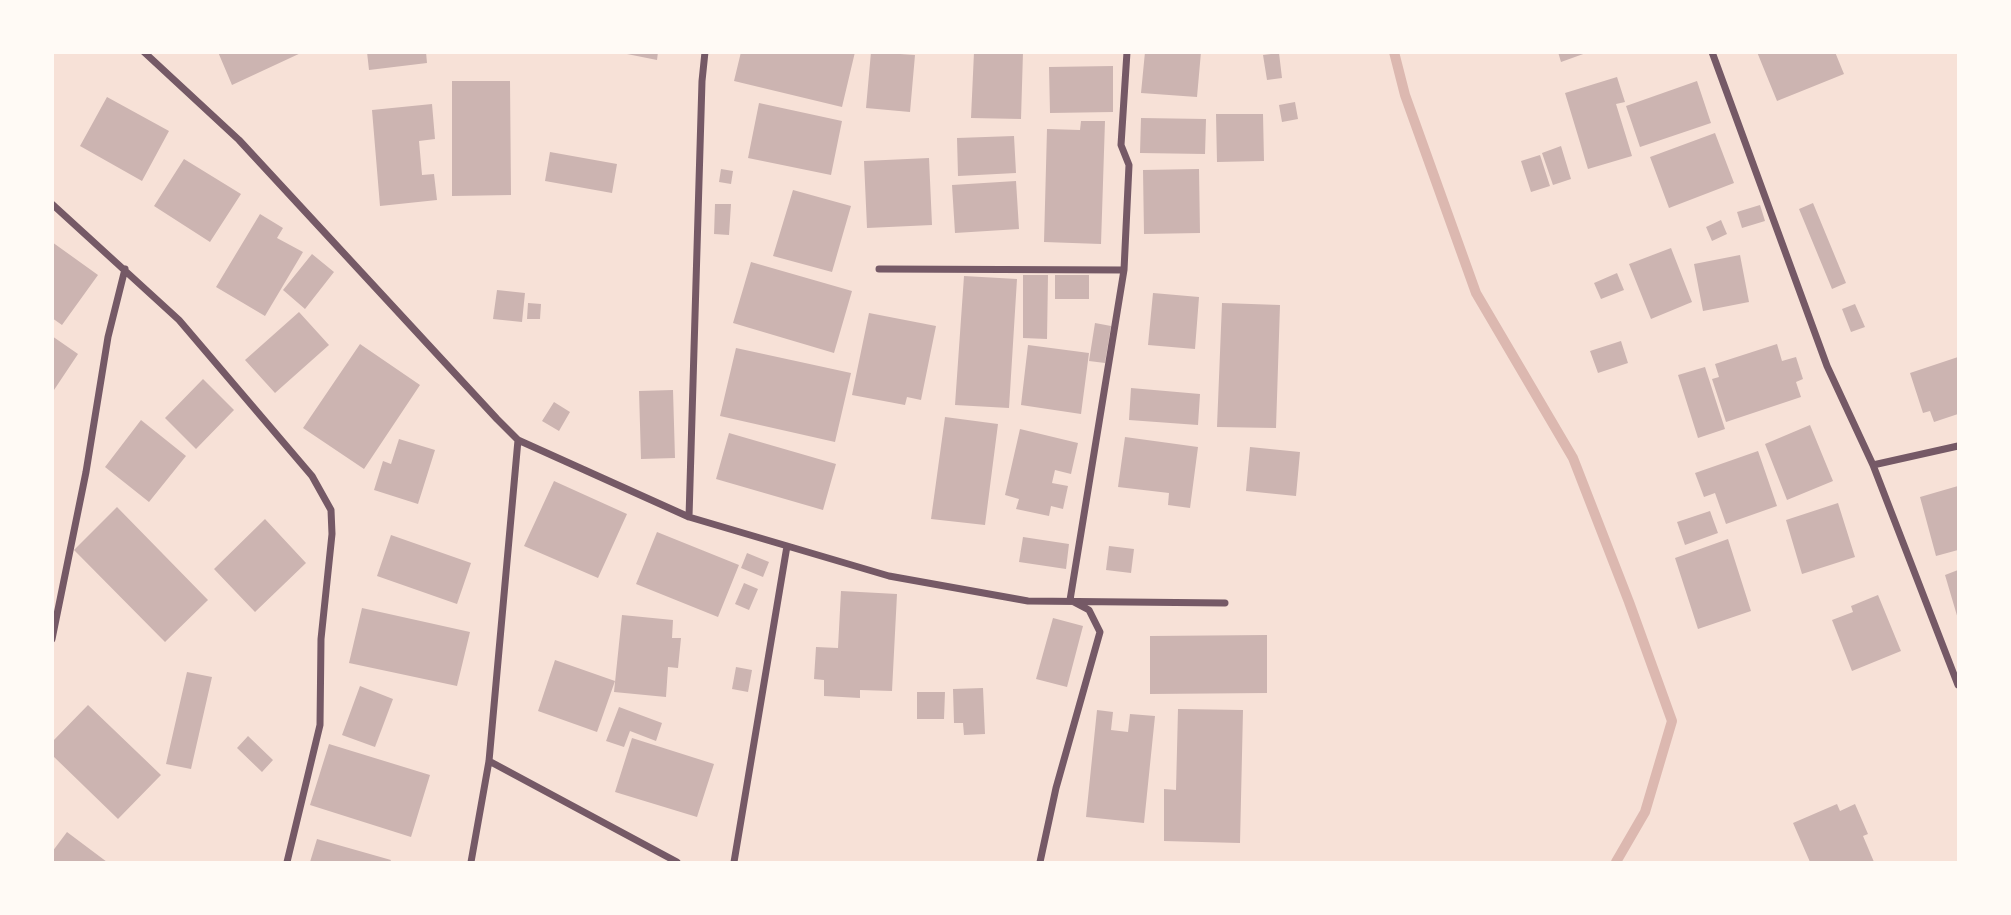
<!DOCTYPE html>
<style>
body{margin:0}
#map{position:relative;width:2011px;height:915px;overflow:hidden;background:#f7e1d7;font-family:"Fira Sans Condensed",sans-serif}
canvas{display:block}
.frame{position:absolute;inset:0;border:54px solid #fffaf5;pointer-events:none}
</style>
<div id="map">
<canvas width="2011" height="915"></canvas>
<div class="frame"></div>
</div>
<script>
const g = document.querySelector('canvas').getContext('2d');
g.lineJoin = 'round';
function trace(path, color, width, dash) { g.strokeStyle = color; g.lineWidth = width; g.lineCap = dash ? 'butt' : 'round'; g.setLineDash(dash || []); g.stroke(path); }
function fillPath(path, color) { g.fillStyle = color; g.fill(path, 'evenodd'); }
const stream = new Path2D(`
 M1394,52L1405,95L1476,293L1573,458L1629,602L1672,721L1645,812L1616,862`);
const building = new Path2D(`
 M218,52H303L232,85Z
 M367,52H426L427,63L369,70Z
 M617,52H658L657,60Z
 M741,52H855L842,107L734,81Z
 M871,52L915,55L910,112L866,108Z
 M974,52H1023L1021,119L971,118Z
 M1145,52H1201L1197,97L1141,93Z
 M1558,52H1585L1586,53L1561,62Z
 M1757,52H1835L1844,74L1777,101Z
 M1279,53L1282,78L1267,80L1263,55Z
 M1113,66V112L1050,113L1049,67Z
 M1617,77L1625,102L1616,104L1632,156L1588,169L1565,93Z
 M452,81H510L511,195L452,196Z
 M1697,81L1711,123L1640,147L1626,106Z
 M107,97L169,131L142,181L80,146Z
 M1295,102L1298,119L1282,122L1279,105Z
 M759,103L842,121L831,175L748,158Z
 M432,104L435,139L419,141L422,175L434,174L437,200L380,206L372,110Z
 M1216,114H1263L1264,161L1217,162Z
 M1141,118L1206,119L1205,154L1140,153Z
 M1081,121H1105L1101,244L1044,242L1047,129L1080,130Z
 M1715,133L1734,183L1669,208L1650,157Z
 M1014,136L1016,173L958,176L957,138Z
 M1561,146L1571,179L1553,185L1542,153Z
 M550,152L617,164L612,193L545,181Z
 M1540,155L1550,186L1531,192L1521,161Z
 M929,158L932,225L867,228L864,161Z
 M184,159L241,194L210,242L154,206Z
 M721,169L733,171L731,184L719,182Z
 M1199,169L1200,233L1144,234L1143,170Z
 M1016,181L1019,229L955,233L952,185Z
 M793,190L851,206L832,272L773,256Z
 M1813,203L1846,283L1832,289L1799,209Z
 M715,204H731L729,235L714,234Z
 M1760,205L1765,221L1742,228L1737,212Z
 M260,214L283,228L277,238L303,252L265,316L216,287Z
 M1721,220L1727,234L1712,241L1706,227Z
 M52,242L98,275L62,325L52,318Z
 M1671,248L1692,302L1651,319L1629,264Z
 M312,254L334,272L305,309L283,290Z
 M1740,255L1749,302L1703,311L1694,264Z
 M751,262L852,291L834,353L733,323Z
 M1617,273L1624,290L1601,299L1594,283Z
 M1023,275H1048L1047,339L1023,338Z
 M1055,275H1089V299H1055Z
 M964,276L1017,279L1009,408L955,405Z
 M497,290L525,293L522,322L493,319Z
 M1153,293L1199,297L1195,349L1148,345Z
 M528,303L541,304L540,319H527Z
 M1222,303L1280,305L1276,428L1217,427Z
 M1855,304L1865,327L1851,332L1842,309Z
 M299,312L329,345L275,393L245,360Z
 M869,313L936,326L921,400L907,397L905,405L852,395Z
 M1095,323L1111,326L1105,363L1089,361Z
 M52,336L78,354L52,393Z
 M1621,341L1628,363L1598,373L1590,351Z
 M360,344L420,385L364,469L303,428Z
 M1777,344L1782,361L1796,357L1803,379L1796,382L1801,397L1726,422L1712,379L1719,377L1715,364Z
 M1028,345L1089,353L1081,414L1021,405Z
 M736,348L851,373L835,442L720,416Z
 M1958,357V414L1934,422L1930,411L1923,413L1910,373Z
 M1705,367L1725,429L1698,438L1678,375Z
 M203,379L234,410L196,449L165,418Z
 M1131,388L1200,394L1198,425L1129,420Z
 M673,390L675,458L641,459L639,391Z
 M554,402L570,412L559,431L542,421Z
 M945,417L998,424L985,525L931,519Z
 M141,420L186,456L149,502L105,467Z
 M1810,425L1833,481L1787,500L1765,444Z
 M1020,429L1078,443L1071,474L1055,470L1052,483L1068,486L1063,509L1051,506L1049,516L1016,509L1019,499L1005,495Z
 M729,433L836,464L823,510L716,479Z
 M1125,437L1198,447L1190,508L1168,505L1169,493L1118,487Z
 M399,439L435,450L418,504L374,490L383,461L391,464Z
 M1250,447L1300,452L1296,496L1246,491Z
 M1758,451L1777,506L1726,524L1715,493L1704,497L1695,473Z
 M554,481L627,514L598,578L524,546Z
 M1958,486V550L1936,556L1920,497Z
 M1838,503L1855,557L1802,574L1786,520Z
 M117,507L208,600L165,642L74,550Z
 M1710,511L1718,533L1685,545L1677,522Z
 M265,519L306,563L255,612L214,569Z
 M657,532L739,565L718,617L636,584Z
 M391,535L471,563L457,604L377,576Z
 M1023,537L1069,544L1066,569L1019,562Z
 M1728,539L1751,611L1698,629L1675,558Z
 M1109,546L1134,549L1131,573L1106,570Z
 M747,553L769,562L763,577L741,568Z
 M1958,570V619L1945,575Z
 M744,583L758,589L749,610L735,604Z
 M841,591L897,594L892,691L860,690V698L824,696V680L814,679L816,647L838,648Z
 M1878,595L1901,651L1852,671L1832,620L1853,612L1851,606Z
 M362,608L470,632L457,686L349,663Z
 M622,615L673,620L672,638H681L678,668L668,667L666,697L614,692Z
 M1053,618L1083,626L1067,687L1036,679Z
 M1267,635V693L1150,694V636Z
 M555,660L615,681L597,732L538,711Z
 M736,667L752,670L748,692L732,689Z
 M187,672L212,677L191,769L166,764Z
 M360,686L393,699L375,747L342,735Z
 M983,688L985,734L964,735L963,723H954L953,689Z
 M917,692H945L944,719H917Z
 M88,705L161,775L118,819L52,755V742Z
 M619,707L662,723L656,741L630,731L624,747L606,741Z
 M1178,709L1243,710L1240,843L1164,841V789L1176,790Z
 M1097,710L1113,712L1111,730L1128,732L1130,714L1155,716L1144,823L1086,817Z
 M248,736L273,760L262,772L237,748Z
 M632,738L714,764L697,817L615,792Z
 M329,744L430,775L411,837L310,805Z
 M1837,804L1840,811L1855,804L1868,834L1863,836L1874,862H1810L1793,823Z
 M67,832L107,862H52V852Z
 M317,839L391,860L390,862H310Z`);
const minor = new Path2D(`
 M144,52L239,140L497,419L518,440L689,517L889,576L1028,601L1225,603
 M1712,52L1827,366L1873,465L1958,685
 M52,204L179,320L312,476L331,510L332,534L321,639L320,725L287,862
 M879,269L1124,270
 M1873,465L1958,446
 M689,517L702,81L705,52
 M52,639L86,472L108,337L125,269
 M489,761L677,862
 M471,862L489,761L518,440
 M734,862L787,546
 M1040,862L1056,788L1100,632L1089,610L1070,600L1124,270L1129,165L1121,145L1127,52`);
trace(stream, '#dcb8b0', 10);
fillPath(building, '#ccb4b1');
trace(minor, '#755966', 7);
</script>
